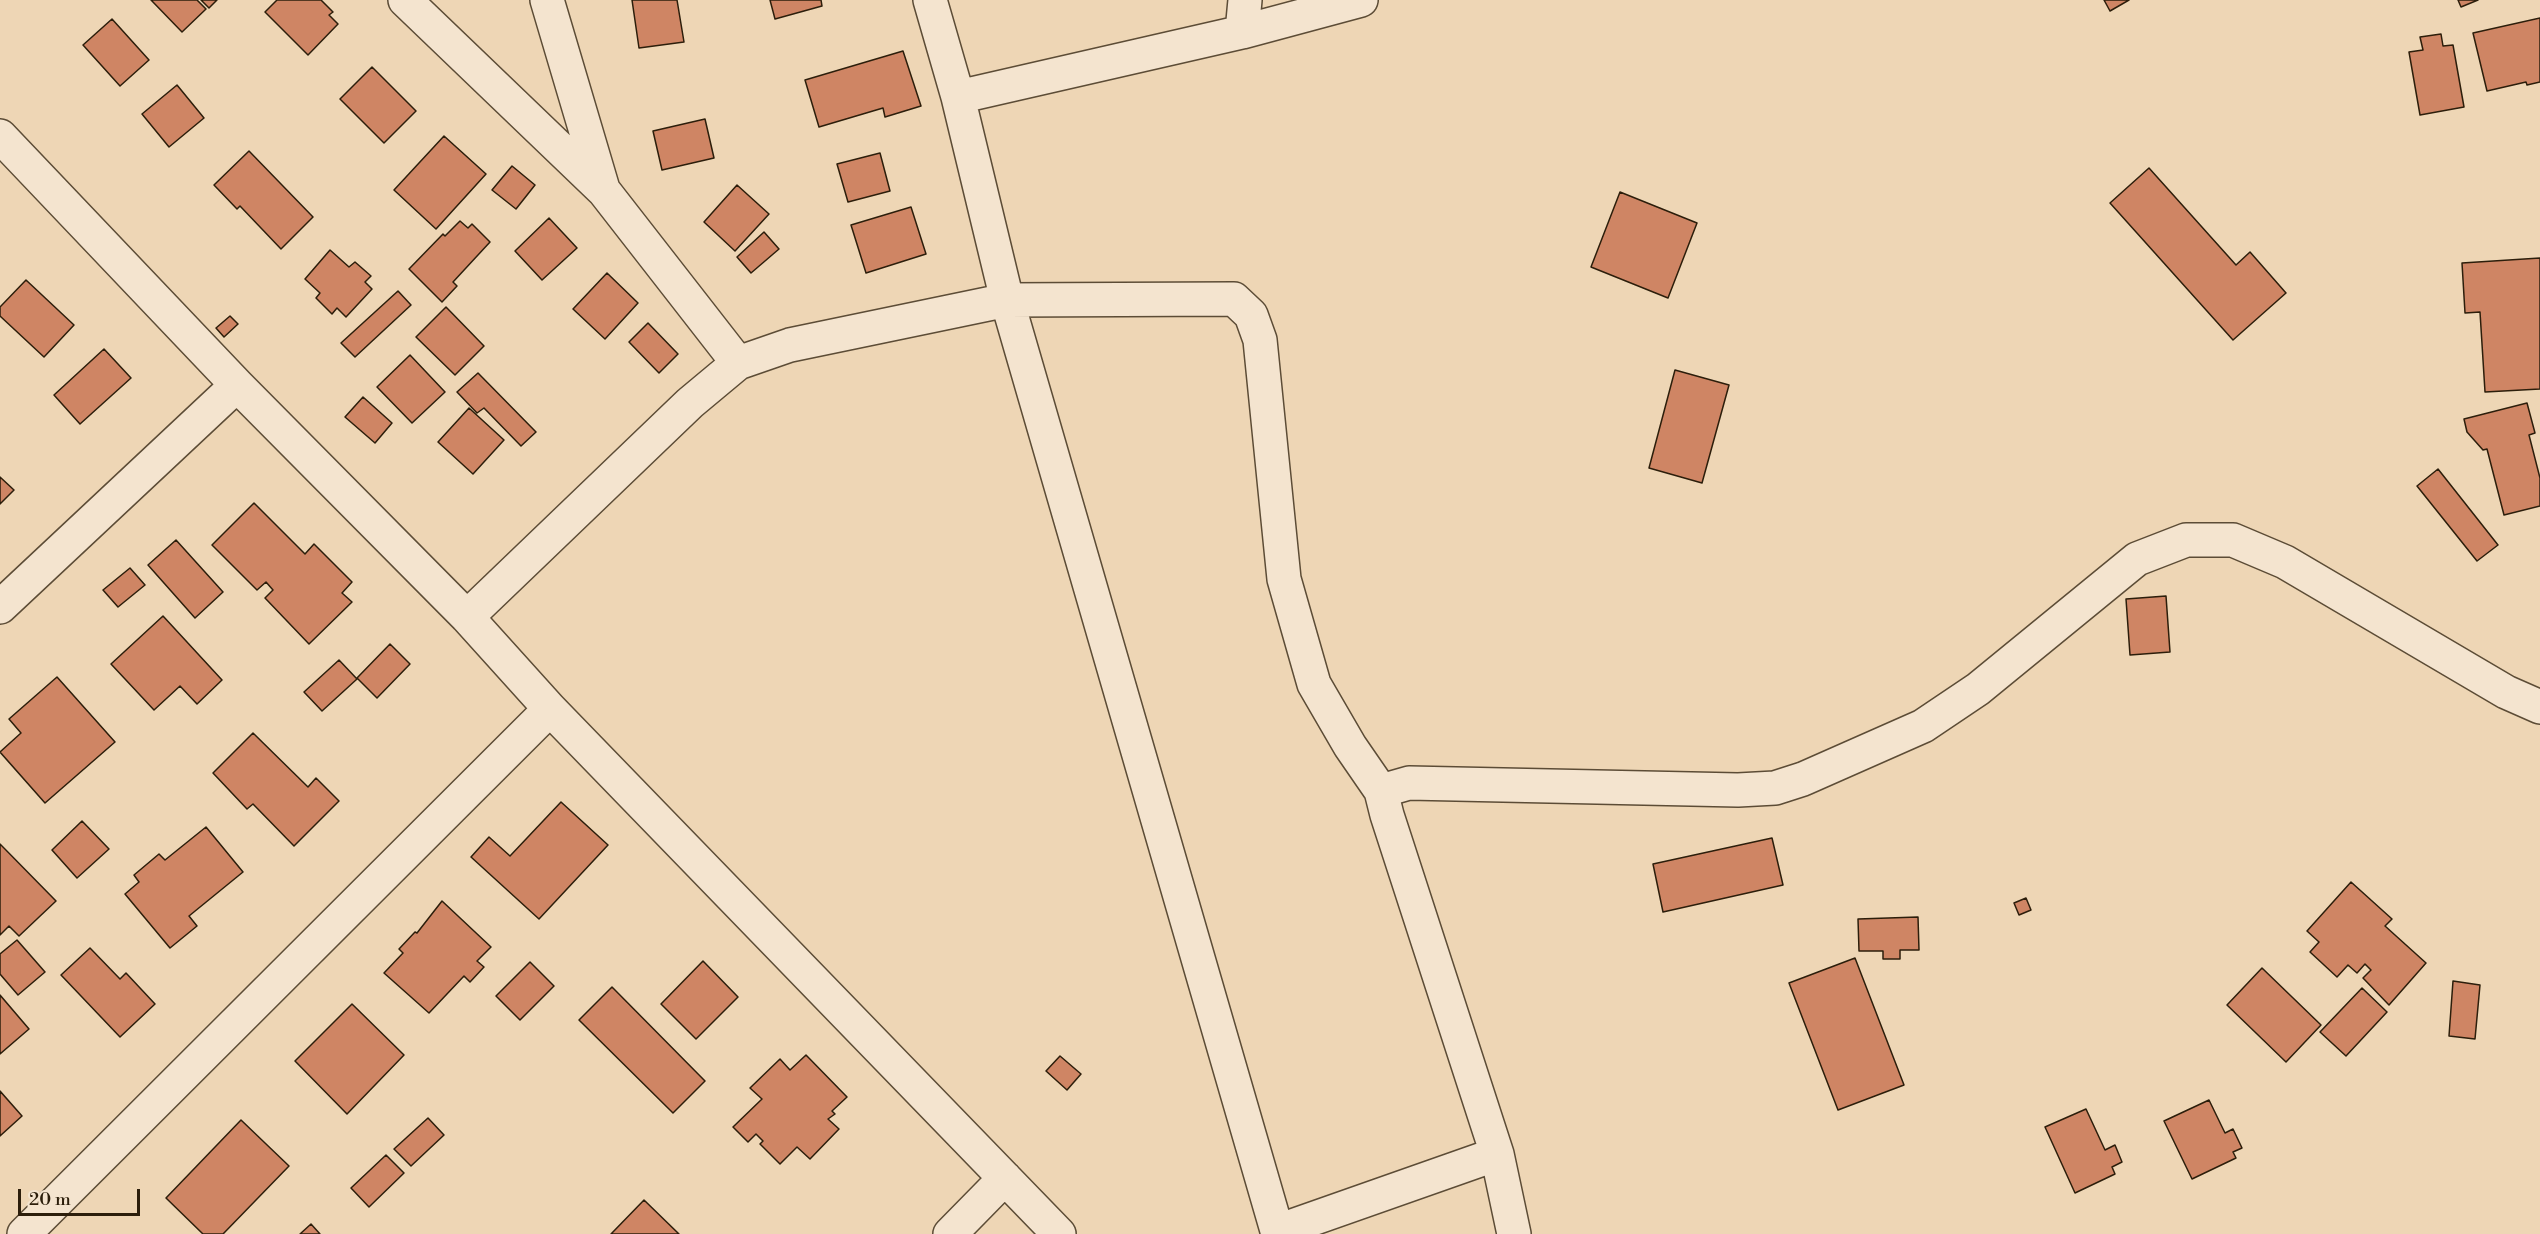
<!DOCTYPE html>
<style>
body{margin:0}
#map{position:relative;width:2540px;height:1234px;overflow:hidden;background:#eed6b5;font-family:"Libre Bodoni",serif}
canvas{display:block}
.scale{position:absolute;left:18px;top:1189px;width:122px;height:27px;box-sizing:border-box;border:3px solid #2c1e0b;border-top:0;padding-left:8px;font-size:18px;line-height:21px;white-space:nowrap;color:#2c1e0b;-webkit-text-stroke:4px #f4e4cf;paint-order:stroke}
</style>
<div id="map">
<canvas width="2540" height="1234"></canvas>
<div class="scale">20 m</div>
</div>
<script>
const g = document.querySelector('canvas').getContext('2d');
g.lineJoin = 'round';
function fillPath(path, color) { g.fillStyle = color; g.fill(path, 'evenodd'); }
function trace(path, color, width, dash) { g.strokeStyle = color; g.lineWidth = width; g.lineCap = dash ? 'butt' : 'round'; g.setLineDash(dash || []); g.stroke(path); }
const building = new Path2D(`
 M151,0H197L206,9L182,32Z
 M201,0H217L209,8Z
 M277,0H321L333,12L329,15L338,24L308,55L265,12Z
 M632,0H677L684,42L639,48Z
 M770,0H821L822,6L775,19Z
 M2104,0H2129L2110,11Z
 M2458,0H2478L2461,7Z
 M2540,18V82L2527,85L2526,82L2487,91L2473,33Z
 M112,19L149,60L120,86L83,45Z
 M2441,34L2443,46L2453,45L2464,107L2420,115L2409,52L2423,50L2420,37Z
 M903,51L921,106L885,117L883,108L819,127L805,80Z
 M372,67L416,111L384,143L340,99Z
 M177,85L204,118L169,147L142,114Z
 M705,119L714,158L662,170L653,131Z
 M444,136L486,174L436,229L394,190Z
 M249,151L313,217L281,249L240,206L237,209L214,185Z
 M880,153L890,191L848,202L837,164Z
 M512,166L535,185L516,209L492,190Z
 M2149,168L2236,265L2250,252L2286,293L2233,340L2110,203Z
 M737,185L769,214L735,251L704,222Z
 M1620,192L1697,223L1668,298L1591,267Z
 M911,207L926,254L866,273L851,225Z
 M549,218L577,248L542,280L515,251Z
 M460,221L468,228L472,224L490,242L453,282L457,286L442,302L409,269L443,234L445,236Z
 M764,232L779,249L751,273L737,257Z
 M330,250L349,267L355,262L371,276L365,282L372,289L346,317L337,308L332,314L316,298L320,293L305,279Z
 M2540,258V389L2485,392L2480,312L2465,313L2462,263Z
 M607,273L638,303L605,339L573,309Z
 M26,280L74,325L44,357L0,316V307Z
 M398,291L411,305L355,357L341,343Z
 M446,307L484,346L455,375L416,337Z
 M230,316L238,324L224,337L216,328Z
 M648,323L678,354L659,373L629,342Z
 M104,349L131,378L80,424L54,395Z
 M410,355L445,392L412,423L377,387Z
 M1675,370L1729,385L1702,483L1649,468Z
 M478,373L536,432L521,446L484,408L477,413L457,392Z
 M363,397L392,423L375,443L345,417Z
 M2527,403L2535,433L2529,435L2540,478V506L2504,515L2487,449L2483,450L2467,432L2464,419Z
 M469,408L504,440L473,474L438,442Z
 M2438,469L2498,545L2477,561L2417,486Z
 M0,477L14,490L0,504Z
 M254,503L305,554L314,544L352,582L342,593L352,602L309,644L265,598L273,590L266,582L257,590L212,545Z
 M176,540L223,592L195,618L148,565Z
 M130,568L145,585L118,607L103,590Z
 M2166,596L2170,652L2130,655L2126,599Z
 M163,616L222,680L197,704L180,686L154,710L111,664Z
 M390,644L410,664L377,698L357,678Z
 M339,660L357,679L322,711L304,692Z
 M57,677L115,742L45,803L0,752L21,733L9,719Z
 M253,733L308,787L316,778L339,801L294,846L253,804L247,809L213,773Z
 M561,802L608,845L539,919L471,857L489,837L510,856Z
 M82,821L109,849L77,878L52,850Z
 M206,827L243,872L189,916L197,926L170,948L125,894L139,882L134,875L159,854L165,860Z
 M1772,838L1783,885L1663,912L1653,864Z
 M0,844L56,901L19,936L9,926L0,935Z
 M2351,882L2392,919L2385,926L2426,963L2389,1005L2363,978L2371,970L2365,964L2357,973L2348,965L2337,977L2310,952L2319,942L2307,931Z
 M2026,898L2031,910L2019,915L2014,903Z
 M442,901L491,947L477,961L484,967L470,982L464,976L429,1013L384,973L403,953L399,949L415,932L417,933Z
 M1918,917L1919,950H1900V959H1883V951H1859L1858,919Z
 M17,940L45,972L18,995L0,974V954Z
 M90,948L120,979L126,973L155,1004L120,1037L61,975Z
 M1855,958L1904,1085L1838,1110L1789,983Z
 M703,961L738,997L696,1039L661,1004Z
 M530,962L554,986L520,1020L496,996Z
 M2262,968L2321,1025L2286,1062L2227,1005Z
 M2453,981L2480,985L2475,1039L2449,1036Z
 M612,987L705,1081L673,1113L579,1020Z
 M2362,988L2387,1012L2346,1056L2320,1032Z
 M0,995L29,1029L0,1054Z
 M352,1004L404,1055L347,1114L295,1061Z
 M806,1055L847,1097L832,1111L835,1114L828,1119L839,1129L810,1159L797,1147L780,1164L760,1144L763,1141L756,1134L748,1142L733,1127L762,1099L750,1088L780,1059L790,1070Z
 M1060,1056L1081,1074L1067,1090L1046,1071Z
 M0,1091L22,1116L0,1136Z
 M2209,1100L2225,1133L2233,1129L2242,1148L2233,1152L2236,1158L2192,1179L2164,1121Z
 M2086,1109L2105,1150L2115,1145L2122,1162L2112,1167L2115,1174L2075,1193L2045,1127Z
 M428,1118L444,1135L411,1166L394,1149Z
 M241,1120L289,1166L223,1234H203L166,1198Z
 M386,1155L404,1173L369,1207L351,1188Z
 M644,1200L679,1234H611Z
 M311,1224L320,1234H300Z`);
const minor = new Path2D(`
 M405,0L604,191L738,363
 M547,0L603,189
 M930,0L958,97L1007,300L1278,1234
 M1242,32L1245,0
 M958,97L1242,32L1361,0
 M0,136L237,385L467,617L550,709L1059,1234
 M0,607L237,385
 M467,617L690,403L738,363L790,345L1007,300L1234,299L1251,315L1260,340L1284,579L1314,684L1350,746L1381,791L1387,815L1497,1154L1514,1234
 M1381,791L1409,783L1738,790L1775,788L1803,779L1923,726L1978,689L2137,559L2186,540H2233L2285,562L2506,692L2540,707
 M1278,1231L1497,1154
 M24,1234L550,709
 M950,1234L1005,1178`);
fillPath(building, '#cf8564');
trace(building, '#2c1e0b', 1.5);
trace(minor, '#5c4c36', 36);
trace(minor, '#f4e4cf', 33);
</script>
